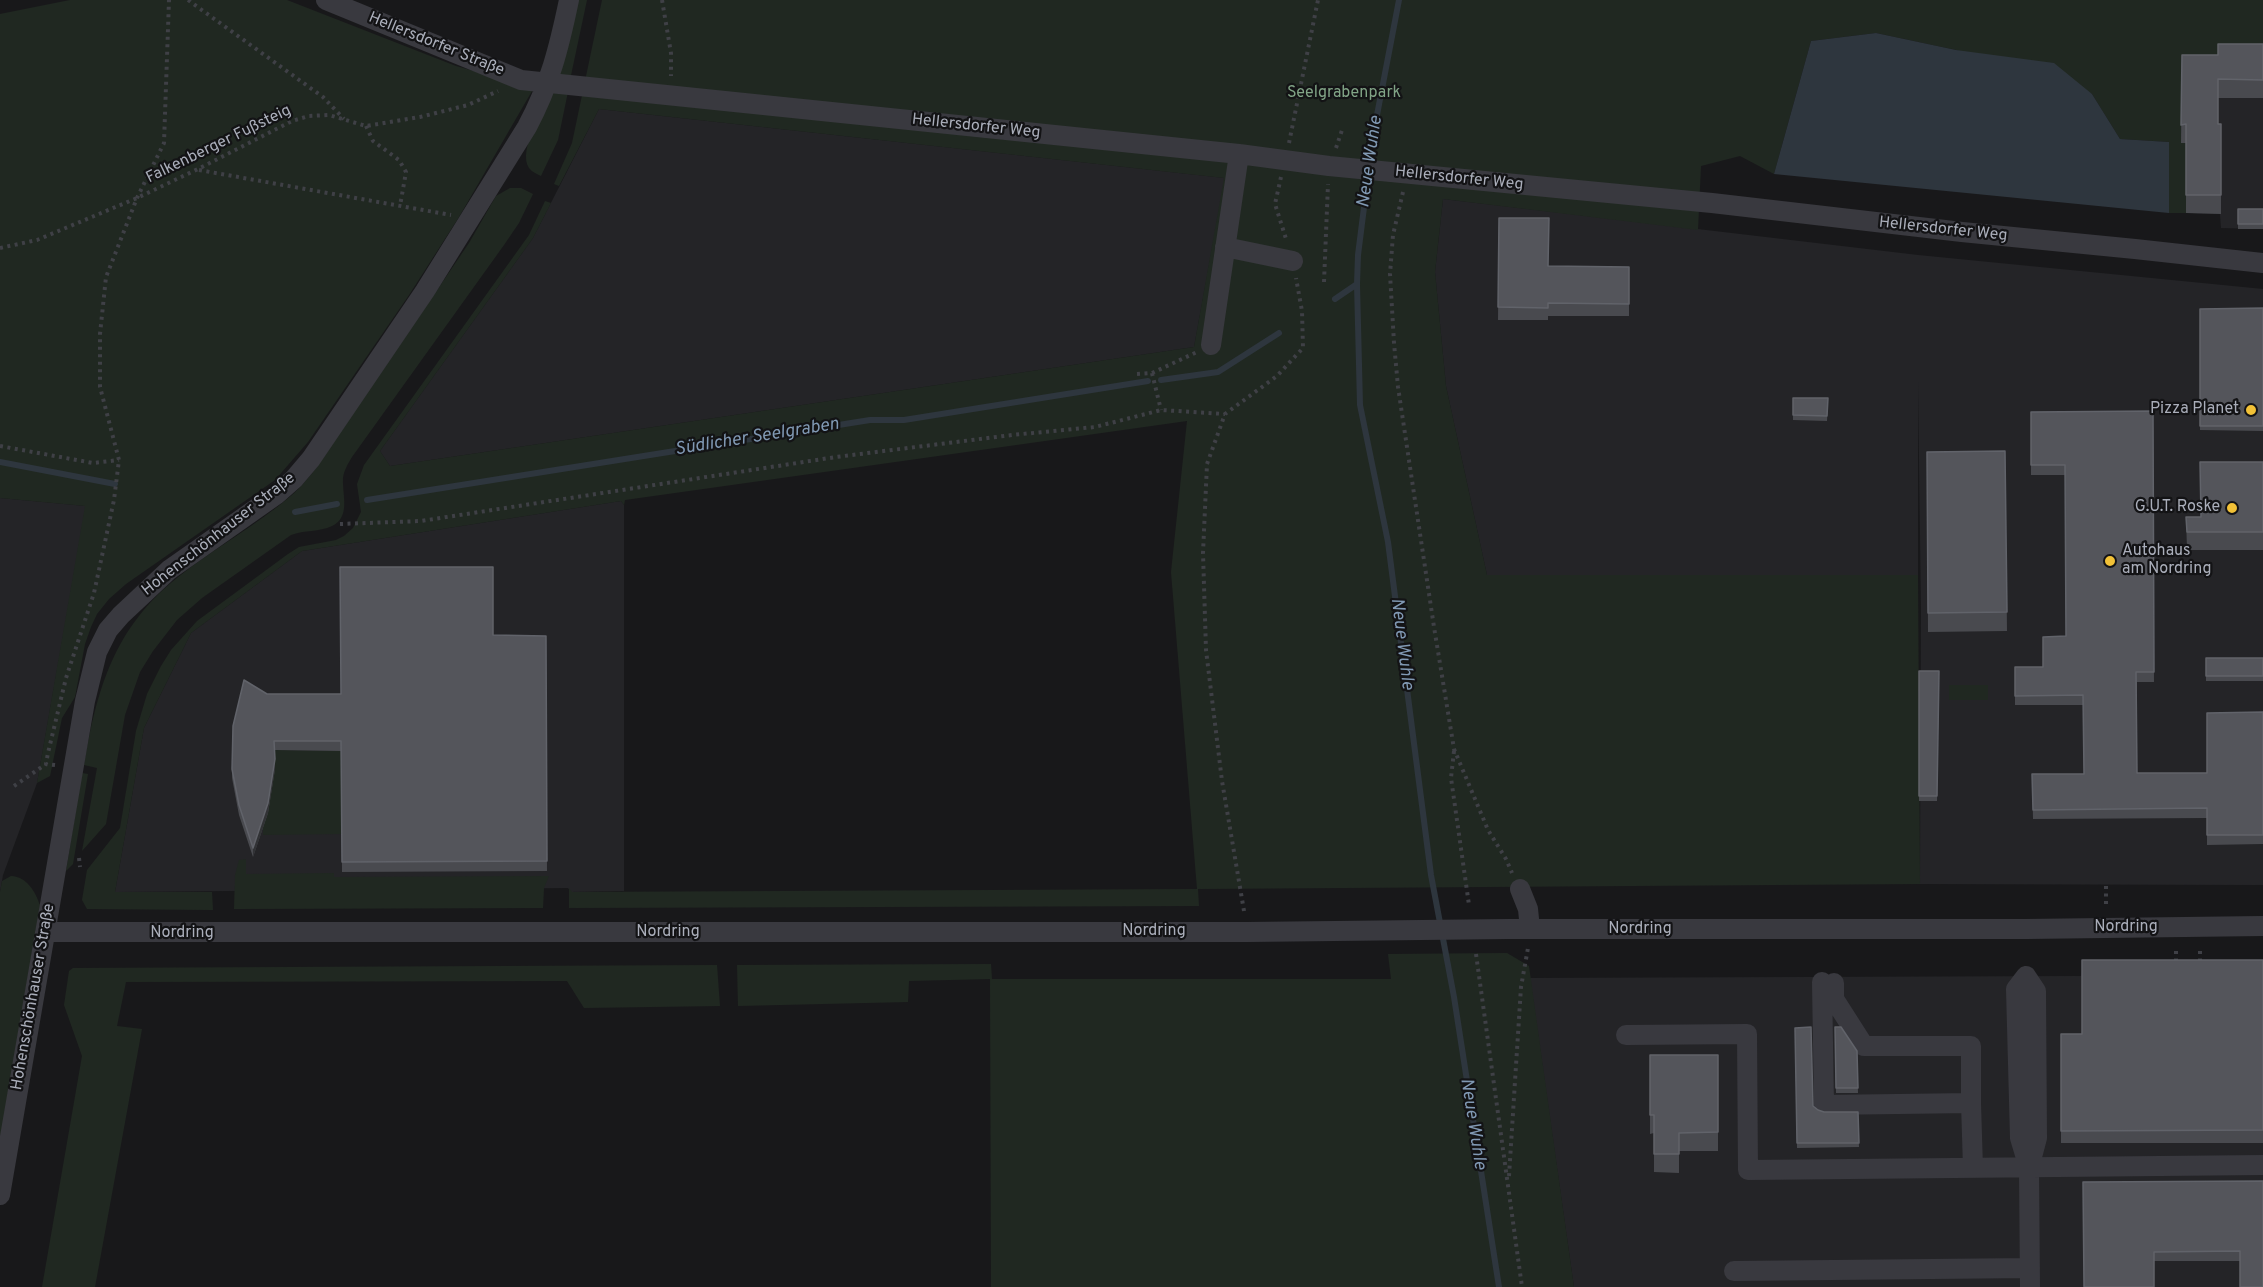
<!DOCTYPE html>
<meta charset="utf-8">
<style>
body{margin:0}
canvas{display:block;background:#18181a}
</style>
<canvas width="2263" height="1287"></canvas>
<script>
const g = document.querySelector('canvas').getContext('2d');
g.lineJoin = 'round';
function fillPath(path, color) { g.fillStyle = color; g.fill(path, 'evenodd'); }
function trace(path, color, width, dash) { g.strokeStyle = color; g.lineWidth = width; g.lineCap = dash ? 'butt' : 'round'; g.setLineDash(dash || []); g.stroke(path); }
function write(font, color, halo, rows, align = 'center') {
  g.font = font + ' Overpass,sans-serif'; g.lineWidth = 4.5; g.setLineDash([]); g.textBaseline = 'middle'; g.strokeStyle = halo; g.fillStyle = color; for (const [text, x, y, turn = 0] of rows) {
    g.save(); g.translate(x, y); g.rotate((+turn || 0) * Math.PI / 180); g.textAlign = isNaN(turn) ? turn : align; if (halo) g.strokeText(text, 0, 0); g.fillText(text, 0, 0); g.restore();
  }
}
const built = new Path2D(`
 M2263,63V229L2221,228L2220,214L2186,213V143H2181L2182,74Z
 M599,109L1225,178L1194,347L390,466L380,451L533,238Z
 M1443,199L1918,255L2263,289V885L1920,884L1921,610L1918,382V575H1487L1446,386L1435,272Z
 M0,498L86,506L37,783L3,875L0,892Z
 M621,501L624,505V891L571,892L568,888L115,892L144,728L191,633L302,551Z
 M2082,972H2263V1287H1574L1530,978L2081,976Z`);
const green = new Path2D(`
 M70,0H287L456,66L521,84L532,91L459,217L409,295L308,442L275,480L126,584L109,599L97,614L91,627L85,644L75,697L62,718L50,776L37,783L85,506L0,498V14Z
 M577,0H587L570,80L557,78Z
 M602,0H2263V63L2182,74L2181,143H2186V213H2169V142L2120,139L2092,94L1956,50L1876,33L1811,41L1774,174L1740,156L1701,166L1698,230L1443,199L1435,272L1446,386L1487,575H1918L1920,884L1198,889L1199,906L569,908V888L572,892L1197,889L1171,572L1187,421L625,500L624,505L621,501L302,551L191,633L144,728L115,892H212L213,910L87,909L82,900L87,870L120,828L136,731L147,694L161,666L171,650L197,621L288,554L299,547L336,540L344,536L353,528L361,512L357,484L364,465L529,235L545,201L551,203L533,238L380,451L390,466L1194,347L1224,178L599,109L559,186L554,184L572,143Z
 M569,87L558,140L541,176C537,174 532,172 529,168C517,150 545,107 554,89Z
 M510,188H521L533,194L519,223L504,245L352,457C348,464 344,470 343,478C342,495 351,517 332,526C319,532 304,530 291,535L202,598L177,620L153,651L140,672L125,715L106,824L82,851L97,768L84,765C97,689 114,628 177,578C214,548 256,526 292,495C301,487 309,477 317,467L469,243L496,196Z
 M1949,685H1988V700H1949Z
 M274,750L341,751L342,834L263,835V827L272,790Z
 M82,773L88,774L73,864L66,871Z
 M246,859V874L334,873V877L549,876L544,888L543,908L234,909L235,875L239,860Z
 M11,876C27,877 35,891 40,905L0,1140V892L2,881Z
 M1507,953L1529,966L1574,1287H991L990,979L909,981L908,1002L738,1006L737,965L991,964L992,979H1391L1388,954Z
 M717,965L720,1006L584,1008L567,981L126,982L117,1026L142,1029L95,1287H42L82,1056L64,1005L69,971L73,968Z`);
const water = new Path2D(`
 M1876,33L1956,50L2054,63L2092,94L2120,139L2169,142V213L1774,174L1811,41Z`);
const stream = new Path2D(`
 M1399,0L1373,136L1358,255L1357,284L1360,405L1388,542L1431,875L1454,997L1499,1287
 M1335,299L1357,284
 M1161,380L1218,372L1279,333
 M0,462L115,484
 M367,500L870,420H904L1148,381
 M295,512L337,504`);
const path = new Path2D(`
 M188,0L323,97L344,119
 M662,0L671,53V76
 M366,126L373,141L399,160L406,172L400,206
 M1289,143L1318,0
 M1336,148L1342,130
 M199,170L451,215
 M1281,177L1275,204L1287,242
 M1403,192L1393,235L1390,274L1394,343L1398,387L1434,627L1454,749L1488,830L1506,859L1512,873
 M0,248L37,240L137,198L198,169L292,121L309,116L329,115L366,126L420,117L468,105L498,91
 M1324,282L1328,184
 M1152,373L1161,410
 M1137,374L1152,373L1197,352
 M0,446L93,463L119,460
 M340,524L421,521L836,457L1012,435L1095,427L1161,410L1225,414
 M1454,751L1451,778L1469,905
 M55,765L46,764L48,753L66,678L94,593L114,500L119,460L100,387V334L106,277L137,198L164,143L169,0
 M14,786L46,764
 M79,858L80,867
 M2106,886V908
 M1244,911L1222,781L1206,650L1203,553L1207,464L1225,414L1277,376L1303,348L1302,311L1296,278
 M2176,951V965
 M2200,951V964
 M1476,954L1522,1287
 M1509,1176L1521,987L1528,948`);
const minor = new Path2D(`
 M326,0L521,80L1239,154L1329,166L1712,203L1962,232L2135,249L2263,263
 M1225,247L1293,261
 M1211,345L1239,154
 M1520,889L1528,909L1530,929
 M45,932H1248L1508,929H2026L2263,926
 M1822,982L1824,1105L1971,1103V1046H1864L1834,999V983
 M1626,1035L1747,1034L1748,1170L2263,1165
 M1971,1103L1973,1168
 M2029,1168L2020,1138L2016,989L2026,976L2036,991L2037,1138L2029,1168L2030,1287
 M0,1195L85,701L97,652L108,630L121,615L169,570L277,494L294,479L311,459L425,291L527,127C550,84 559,48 569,0
 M1734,1271L2030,1268`);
const wall = new Path2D(`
 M2263,44V98H2218V124H2221V214L2186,213V143H2181L2182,55H2218Z
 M2238,209H2263V229H2238Z
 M1499,218L1548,266L1629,267V316H1548V320H1498Z
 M2263,308V431L2200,430V309Z
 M1793,398H1828L1827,421L1793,420Z
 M2153,411L2154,682H2137V773H2207L2263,712V844L2207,845V818L2033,819L2032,774H2084L2083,705H2015V667H2043L2066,636L2065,475H2031V412Z
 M2005,451L2007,631L1928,632L1927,452Z
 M2263,462V550H2187L2186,517H2201Z
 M493,635L546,636L547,871L342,872L341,751L275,750V769L268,813L253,857L239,815L232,778L233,726L267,694H341Z
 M2206,658H2263V681H2206Z
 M1919,671H1939L1937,801H1919Z
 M2263,960V1143H2061V1034H2082Z
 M1835,1027L1857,1051L1858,1093H1836Z
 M1795,1028L1813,1106L1818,1110L1824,1112H1858L1859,1147L1797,1148Z
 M1650,1055H1718V1151H1679V1173L1654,1172V1133L1650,1134Z
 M2263,1181L2240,1261H2154L2084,1287Z`);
const shadedWall = new Path2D(`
 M275,759V769L268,813L253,857V848Z`);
const building = new Path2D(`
 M2218,44H2263V80L2218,79V124H2221V195H2186V124L2181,125L2182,55H2218Z
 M2238,209H2263V224H2238Z
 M1499,218H1549L1548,266L1629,267V304L1548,303V308L1498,307Z
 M2263,308V426H2200V309Z
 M1793,398H1828L1827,416L1793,415Z
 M2153,411L2154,672H2136L2137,773H2207V713L2263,712V835H2207V808L2033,810L2032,774H2084L2083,695L2015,696V667H2043V637L2066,636L2065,465H2031V412Z
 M2005,451L2007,612L1928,613L1927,452Z
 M2200,462H2263V532H2187L2186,517H2201Z
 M340,567H493V635L546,636L547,861L342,862L341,741H274L275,759L268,803L253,848L239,805L232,769L233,726L244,680L267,694H341Z
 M2206,658H2263V676H2206Z
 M1919,671H1939L1937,796H1919Z
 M2082,960H2263V1130L2061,1131V1034H2082Z
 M1811,1027L1813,1106L1818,1110L1824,1112H1858L1859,1143H1797L1795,1028Z
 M1835,1027H1841L1857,1051L1858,1088H1836Z
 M1650,1055H1718V1132L1679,1133V1154H1654V1115H1650Z
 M2263,1181V1287H2240V1251L2154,1252V1287H2084L2083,1182Z`);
const markers = [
 [2251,410,6,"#f2c137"],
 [2232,508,6,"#f2c137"],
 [2110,561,6,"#f2c137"]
];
const streetNames = [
 ["Hellersdorfer Straße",436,45,22],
 ["Hellersdorfer Weg",976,127,6],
 ["Falkenberger Fußsteig",219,145,-26],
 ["Hellersdorfer Weg",1459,179,6],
 ["Hellersdorfer Weg",1943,230,6],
 ["Hohenschönhauser Straße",219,535,-38],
 ["Nordring",2126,928],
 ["Nordring",1640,930],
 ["Nordring",1154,932],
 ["Nordring",668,933],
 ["Nordring",182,934],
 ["Hohenschönhauser Straße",34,997,-80]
];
const parkNames = [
 ["Seelgrabenpark",1344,94]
];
const poiNames = [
 ["Pizza Planet",2239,410],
 ["G.U.T. Roske",2220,508],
 ["Autohaus",2122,552,"left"],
 ["am Nordring",2122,570,"left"]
];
const waterNames = [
 ["Neue Wuhle",1371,162,-82],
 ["Südlicher Seelgraben",757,438,-9],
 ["Neue Wuhle",1401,644,83],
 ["Neue Wuhle",1472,1124,81]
];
fillPath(built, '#242427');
fillPath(green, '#202821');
fillPath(water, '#2e363e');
trace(stream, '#2e363e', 6);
trace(path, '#3f4046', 4, [3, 4.5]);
trace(minor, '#39393f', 20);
fillPath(wall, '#494a4f');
fillPath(shadedWall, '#313235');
fillPath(building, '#54555b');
trace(building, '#61636a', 1.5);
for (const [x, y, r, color] of markers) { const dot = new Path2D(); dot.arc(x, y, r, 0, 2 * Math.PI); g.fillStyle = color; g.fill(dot); trace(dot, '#131315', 2); }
write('16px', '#aaaeba', '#131315', streetNames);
write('16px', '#81a486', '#131315', parkNames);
write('16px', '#aaaeba', '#131315', poiNames, 'right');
write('italic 18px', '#8199b4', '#131315', waterNames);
</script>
